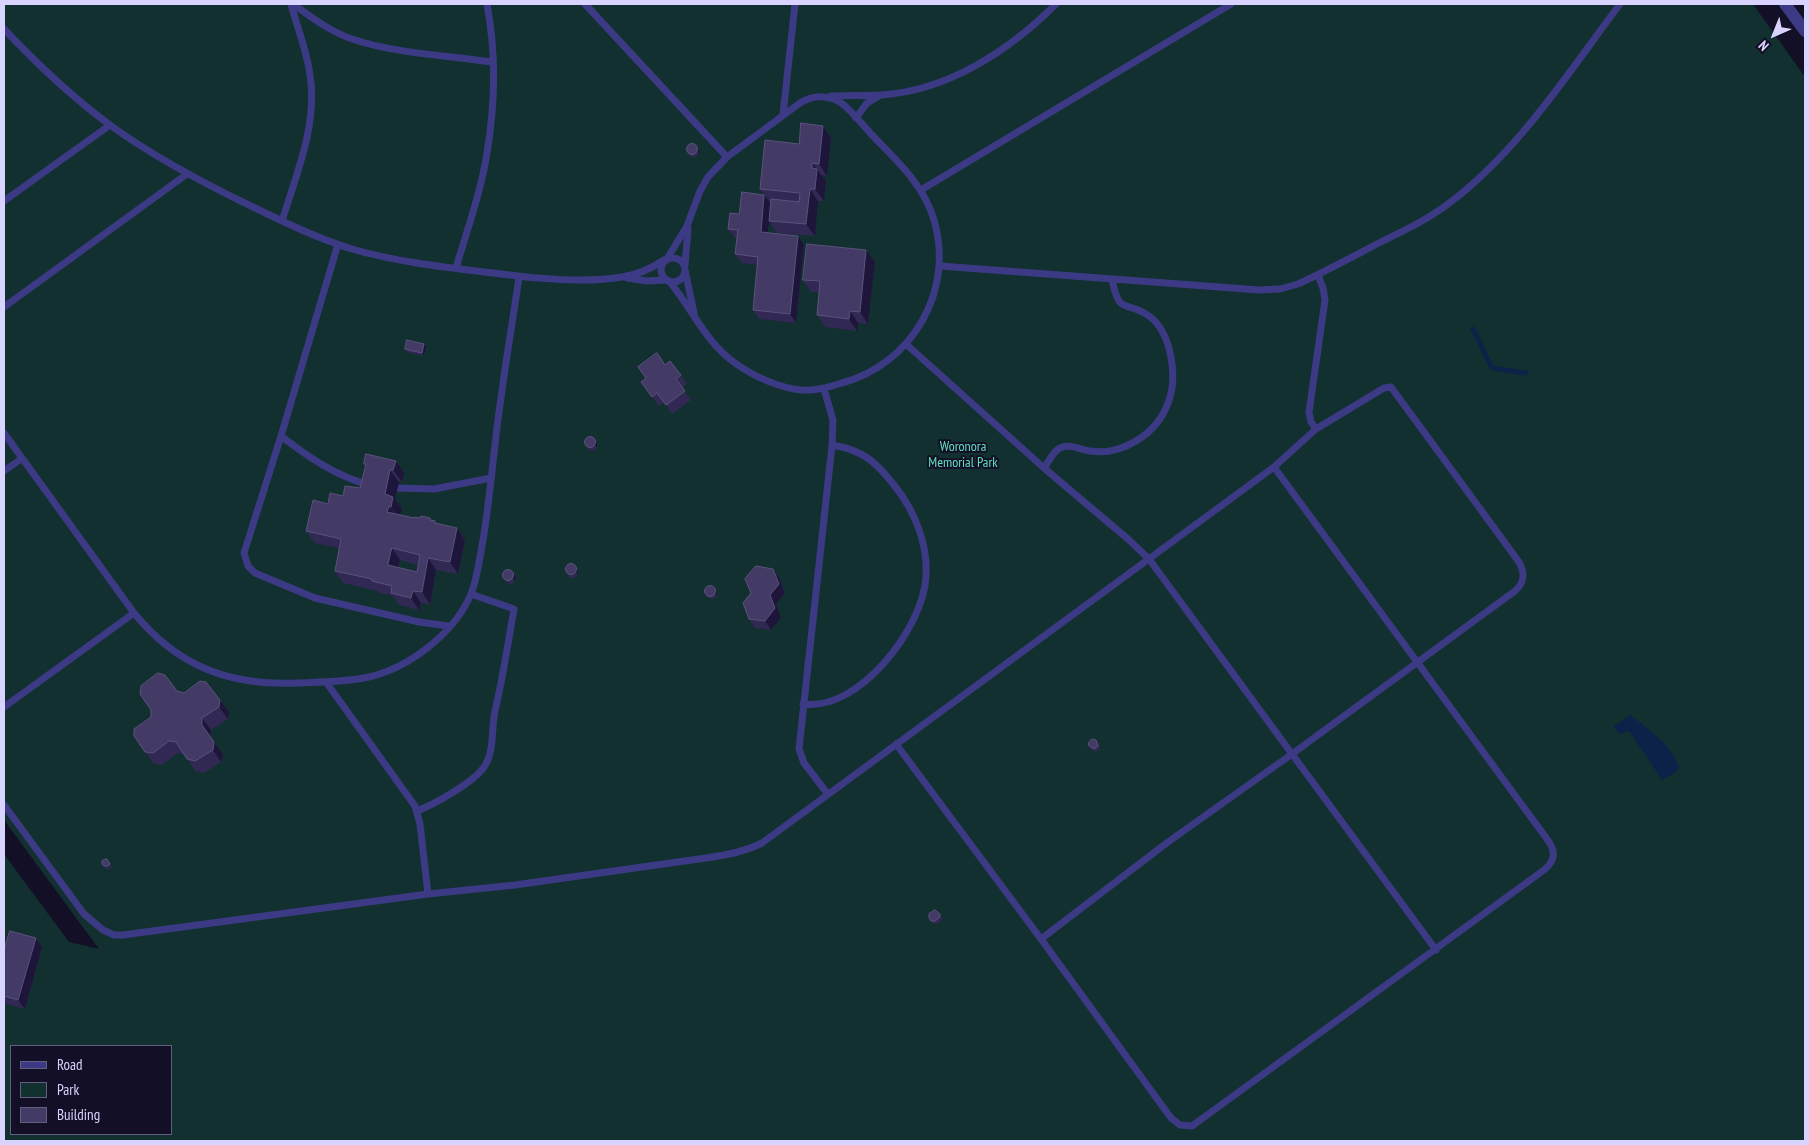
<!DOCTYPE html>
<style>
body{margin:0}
#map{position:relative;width:1809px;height:1145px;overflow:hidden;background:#130f26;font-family:"PT Sans Narrow",sans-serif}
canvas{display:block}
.frame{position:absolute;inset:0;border:5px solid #d9d4ff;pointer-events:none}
.legend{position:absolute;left:10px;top:1045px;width:162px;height:90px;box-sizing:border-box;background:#130f26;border:1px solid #625e7d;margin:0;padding:6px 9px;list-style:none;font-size:15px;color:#d9d4ff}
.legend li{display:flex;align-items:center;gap:10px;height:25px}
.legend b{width:25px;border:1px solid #625e7d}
.north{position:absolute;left:1749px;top:10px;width:50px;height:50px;-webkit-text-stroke:4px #130f26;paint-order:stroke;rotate:224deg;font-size:14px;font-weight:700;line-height:20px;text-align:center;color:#d9d4ff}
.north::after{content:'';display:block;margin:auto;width:18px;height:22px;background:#d9d4ff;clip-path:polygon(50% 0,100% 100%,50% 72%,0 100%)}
</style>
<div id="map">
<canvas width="1809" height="1145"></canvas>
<div class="frame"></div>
<ul class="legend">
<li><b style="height:6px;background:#3d3a85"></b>Road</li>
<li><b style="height:14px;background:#12302f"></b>Park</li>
<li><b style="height:14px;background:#433a66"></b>Building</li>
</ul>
<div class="north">N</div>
</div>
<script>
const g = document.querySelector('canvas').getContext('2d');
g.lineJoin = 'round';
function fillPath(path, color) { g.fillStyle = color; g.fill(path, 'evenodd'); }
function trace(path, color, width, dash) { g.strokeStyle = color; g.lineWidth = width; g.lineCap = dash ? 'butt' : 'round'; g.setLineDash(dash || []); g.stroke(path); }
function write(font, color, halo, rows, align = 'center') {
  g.font = font + ' "PT Sans Narrow",sans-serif'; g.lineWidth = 4; g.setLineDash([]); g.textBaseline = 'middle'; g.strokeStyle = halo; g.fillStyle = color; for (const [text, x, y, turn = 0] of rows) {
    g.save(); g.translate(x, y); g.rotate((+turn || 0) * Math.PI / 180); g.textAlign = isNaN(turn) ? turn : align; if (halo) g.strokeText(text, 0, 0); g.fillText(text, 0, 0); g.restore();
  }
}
const green = new Path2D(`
 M4,4H1753L1805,77V1141H4V854L69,942L99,949L4,820ZM11,1046H171V1134H11Z`);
const water = new Path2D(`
 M1630,715C1649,729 1671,744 1679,767L1675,773L1662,780L1629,731L1620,734L1613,727Z`);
const stream = new Path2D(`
 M1473,329L1492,368L1526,373`);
const lane = new Path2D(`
 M293,4C311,17 331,32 352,39C397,54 446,55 492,62
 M585,4L727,157
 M4,29C37,64 72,97 110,125C155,158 205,184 255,208C286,223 319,239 352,249C400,263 452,268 501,274C536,279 588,283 622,277C637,275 652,268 664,260
 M831,96C848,95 864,96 881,95C948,91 1010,50 1056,4
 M783,115L795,4
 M856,118L867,103L879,96
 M921,190L1231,4
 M4,201L110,125
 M282,221C296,175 318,124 310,75C307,51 297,27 291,4
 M338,244L281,436C308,457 336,476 369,485
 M661 270a12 12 0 1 1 24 0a12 12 0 1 1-24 0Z
 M667,259L687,226L700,191L708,177L727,157L800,103C814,94 831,95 844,105C854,114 863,125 872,135C897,161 924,185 934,220C955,291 912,364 842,383C829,387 816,391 801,390C779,388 753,376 735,363C705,342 692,308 669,281
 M685,265L688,229
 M940,266L1259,290L1280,289L1298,284C1326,271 1352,257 1379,243C1403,231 1427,220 1448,204C1518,152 1568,73 1620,4
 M456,268C467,230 481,192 487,153C495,105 496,52 487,4
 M685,270L694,313
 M627,278L647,281L667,280
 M4,307L187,174
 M907,345L1044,468C1049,462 1053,451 1060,448C1069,443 1081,450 1090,451C1122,456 1157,434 1168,403C1178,378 1172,333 1149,316C1125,299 1120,317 1112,280
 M824,389L833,420L832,445L799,749L804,763L827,793
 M1316,429L1384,388L1391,387L1519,562C1525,573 1525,582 1515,591L1292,754L1436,950
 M4,433L134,613C177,666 229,686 297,683C319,682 342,682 364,678C407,670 454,634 471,594C477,579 479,562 482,546C488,513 491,479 495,445C501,389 511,333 519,277
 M281,436L244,553L248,566L255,573L315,598L419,622L449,626
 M4,471L21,459
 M398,488L434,489L491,478
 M326,682L415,806L420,824L428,894L515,885L706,858C726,855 744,852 762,843L1274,467L1316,429L1311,422L1309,412L1325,300L1323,288L1318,275
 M803,704C859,712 923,628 926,577C928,544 915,511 894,485C876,462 863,450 832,445
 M4,707L134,613
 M896,744L1041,939L1168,842L1292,754L1149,559L1129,540L1044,468
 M4,805L84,914L103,930L114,935H123L428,894
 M417,811C435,804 474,782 484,767C495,751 491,729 495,711C503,677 508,643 514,609L471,594
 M1041,939L1171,1118L1180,1125L1192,1126L1544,870C1556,860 1556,851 1547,839L1274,467`);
const street = new Path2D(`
 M1785,4L1805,31`);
const wall = new Path2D(`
 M831,138L827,176L822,175L826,181L824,201H818L815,236L777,233L769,221L768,232L804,245L796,323L759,319L753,310L757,265L742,263L735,254L737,238H735L728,229L764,195L770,204L771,201H769L760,189L799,144Z
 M686,150H699V154L695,157H691Z
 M875,262L868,324L858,323L857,331L825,327L817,315L819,292H811L803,280Z
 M426,347L424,356L407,352L405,349Z
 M665,365L681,375L687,384L682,388L691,400L672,414L664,402L659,406L648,391L641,382L646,379L638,367Z
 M584,443H597V448L593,451L589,450Z
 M364,464L404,473L402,482H399L395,499L402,509L400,515L414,518H430L432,520L435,521L436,523L457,528L465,540L458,574L436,570L430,604L421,603L419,610L399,605L393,596L380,593L378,591L343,583L335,571L339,548L315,543L306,531L328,504L360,488L366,466ZM400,560L418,565L417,572L399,568Z
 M773,569L779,578L785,593L776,604L781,618L771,630L755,628L749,619Z
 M565,571H578V575L574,578H570Z
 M503,577H516L515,581L512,584L507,583Z
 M704,592H717V596L713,599L709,598Z
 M200,681L229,712L228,719L211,730L210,737L223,754L221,762L204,773L195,771L184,754L178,753L162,765L154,764L134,736L151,717L177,691L184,693Z
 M1096,740L1098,743L1100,749L1096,752L1090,748L1088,745Z
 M107,859L112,867L109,869H106L102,864Z
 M942,917V920L937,924H933L929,918Z
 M36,938L42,947L25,1009L4,1003V950Z`);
const shadedWall = new Path2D(`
 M823,126L831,138L827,176L819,164Z
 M697,147L699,150V154L697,151Z
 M812,163L826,181L824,201L815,189L812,168Z
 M810,189L818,201L815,236L806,224Z
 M764,195L771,204L767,241L761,232Z
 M798,236L804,245L796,323L790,314Z
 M866,250L875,262L868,324L860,312Z
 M850,311L858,323L857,331L849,319Z
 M424,344L426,347L424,356L422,353Z
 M595,440L597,443V448L595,445Z
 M396,461L404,473L402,482L393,470Z
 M390,470L399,482L395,499L402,509L399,519L391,507L385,494Z
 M389,506L398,518L387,512Z
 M457,528L465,540L458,574L450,562Z
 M392,548L400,560L396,577L388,565Z
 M428,558L436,570L430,604L422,592Z
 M576,568L578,571V575L576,572Z
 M773,569L779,578L785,593L776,604L781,618L771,630L765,621L770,595Z
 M514,574L516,577L515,581L513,578Z
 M715,589L717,592V596L715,593Z
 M413,591L421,603L419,610L411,598Z
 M220,700L229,712L228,719L219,707Z
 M202,718L211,730L210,737L202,725Z
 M214,742L223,754L221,762L213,750Z
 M36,938L42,947L25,1009L18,1000Z`);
const building = new Path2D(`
 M801,123L823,126L819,164L812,163V168L817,169L815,189H810L806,224L769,221L771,199L799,202L800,193L760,189L765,140L799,144Z
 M686.5 149a5.5 5.5 0 1 1 11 0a5.5 5.5 0 1 1-11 0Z
 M742,192L764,195L761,232L798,236L790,314L753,310L758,257L735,254L738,230L728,229L730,213L739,214Z
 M807,244L866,250L860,312L850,311L849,319L817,315L820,281L803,280Z
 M407,340L424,344L422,353L405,349Z
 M657,353L665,365L670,361L681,375L676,379L685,391L666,405L657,393L652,397L641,382L646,378L638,367Z
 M584.5 442a5.5 5.5 0 1 1 11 0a5.5 5.5 0 1 1-11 0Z
 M366,454L396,461L393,470H390L385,494L393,497L391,507L389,506L387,512L414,518L415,517L420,518L421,516L430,518V520L435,521V523L457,528L450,562L428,558L422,592L413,591L411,598L391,593L392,586L372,581V579L335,571L341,539L306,531L313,500L328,504L330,493L343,496L345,486L360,488L366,464H364ZM392,548L420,555L417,572L388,565Z
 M565.5 569a5.5 5.5 0 1 1 11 0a5.5 5.5 0 1 1-11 0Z
 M756,566L773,569L779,584L770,595L775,608L765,621L749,619L743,603L751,593L745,579Z
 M502.5 575a5.5 5.5 0 1 1 11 0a5.5 5.5 0 1 1-11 0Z
 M704.5 591a5.5 5.5 0 1 1 11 0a5.5 5.5 0 1 1-11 0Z
 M158,673L165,675L177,691L184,693L200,681L206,682L220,700L219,707L202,718V725L214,742L213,750L195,761L187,759L176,742L169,741L153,753L145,752L134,736V729L151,717V710L140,694L141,686Z
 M1092,739L1096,740L1098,746L1094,749L1088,745L1089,742Z
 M107,859L110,864L107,866H104L102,864V861Z
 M935,910L940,914V917L935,921H931L929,918V914Z
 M10,931L36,938L18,1000L4,996V950Z`);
const parkNames = [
 ["Woronora",963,447],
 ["Memorial Park",963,463]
];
fillPath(green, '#12302f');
fillPath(water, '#0c2248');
trace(stream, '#0c2248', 5);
trace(lane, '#3d3a85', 7);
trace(street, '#3d3a85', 12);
fillPath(wall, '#312854');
fillPath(shadedWall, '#1d163a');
fillPath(building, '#433a66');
trace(building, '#5a527e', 1);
write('14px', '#5fe0c0', '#130f26', parkNames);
</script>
